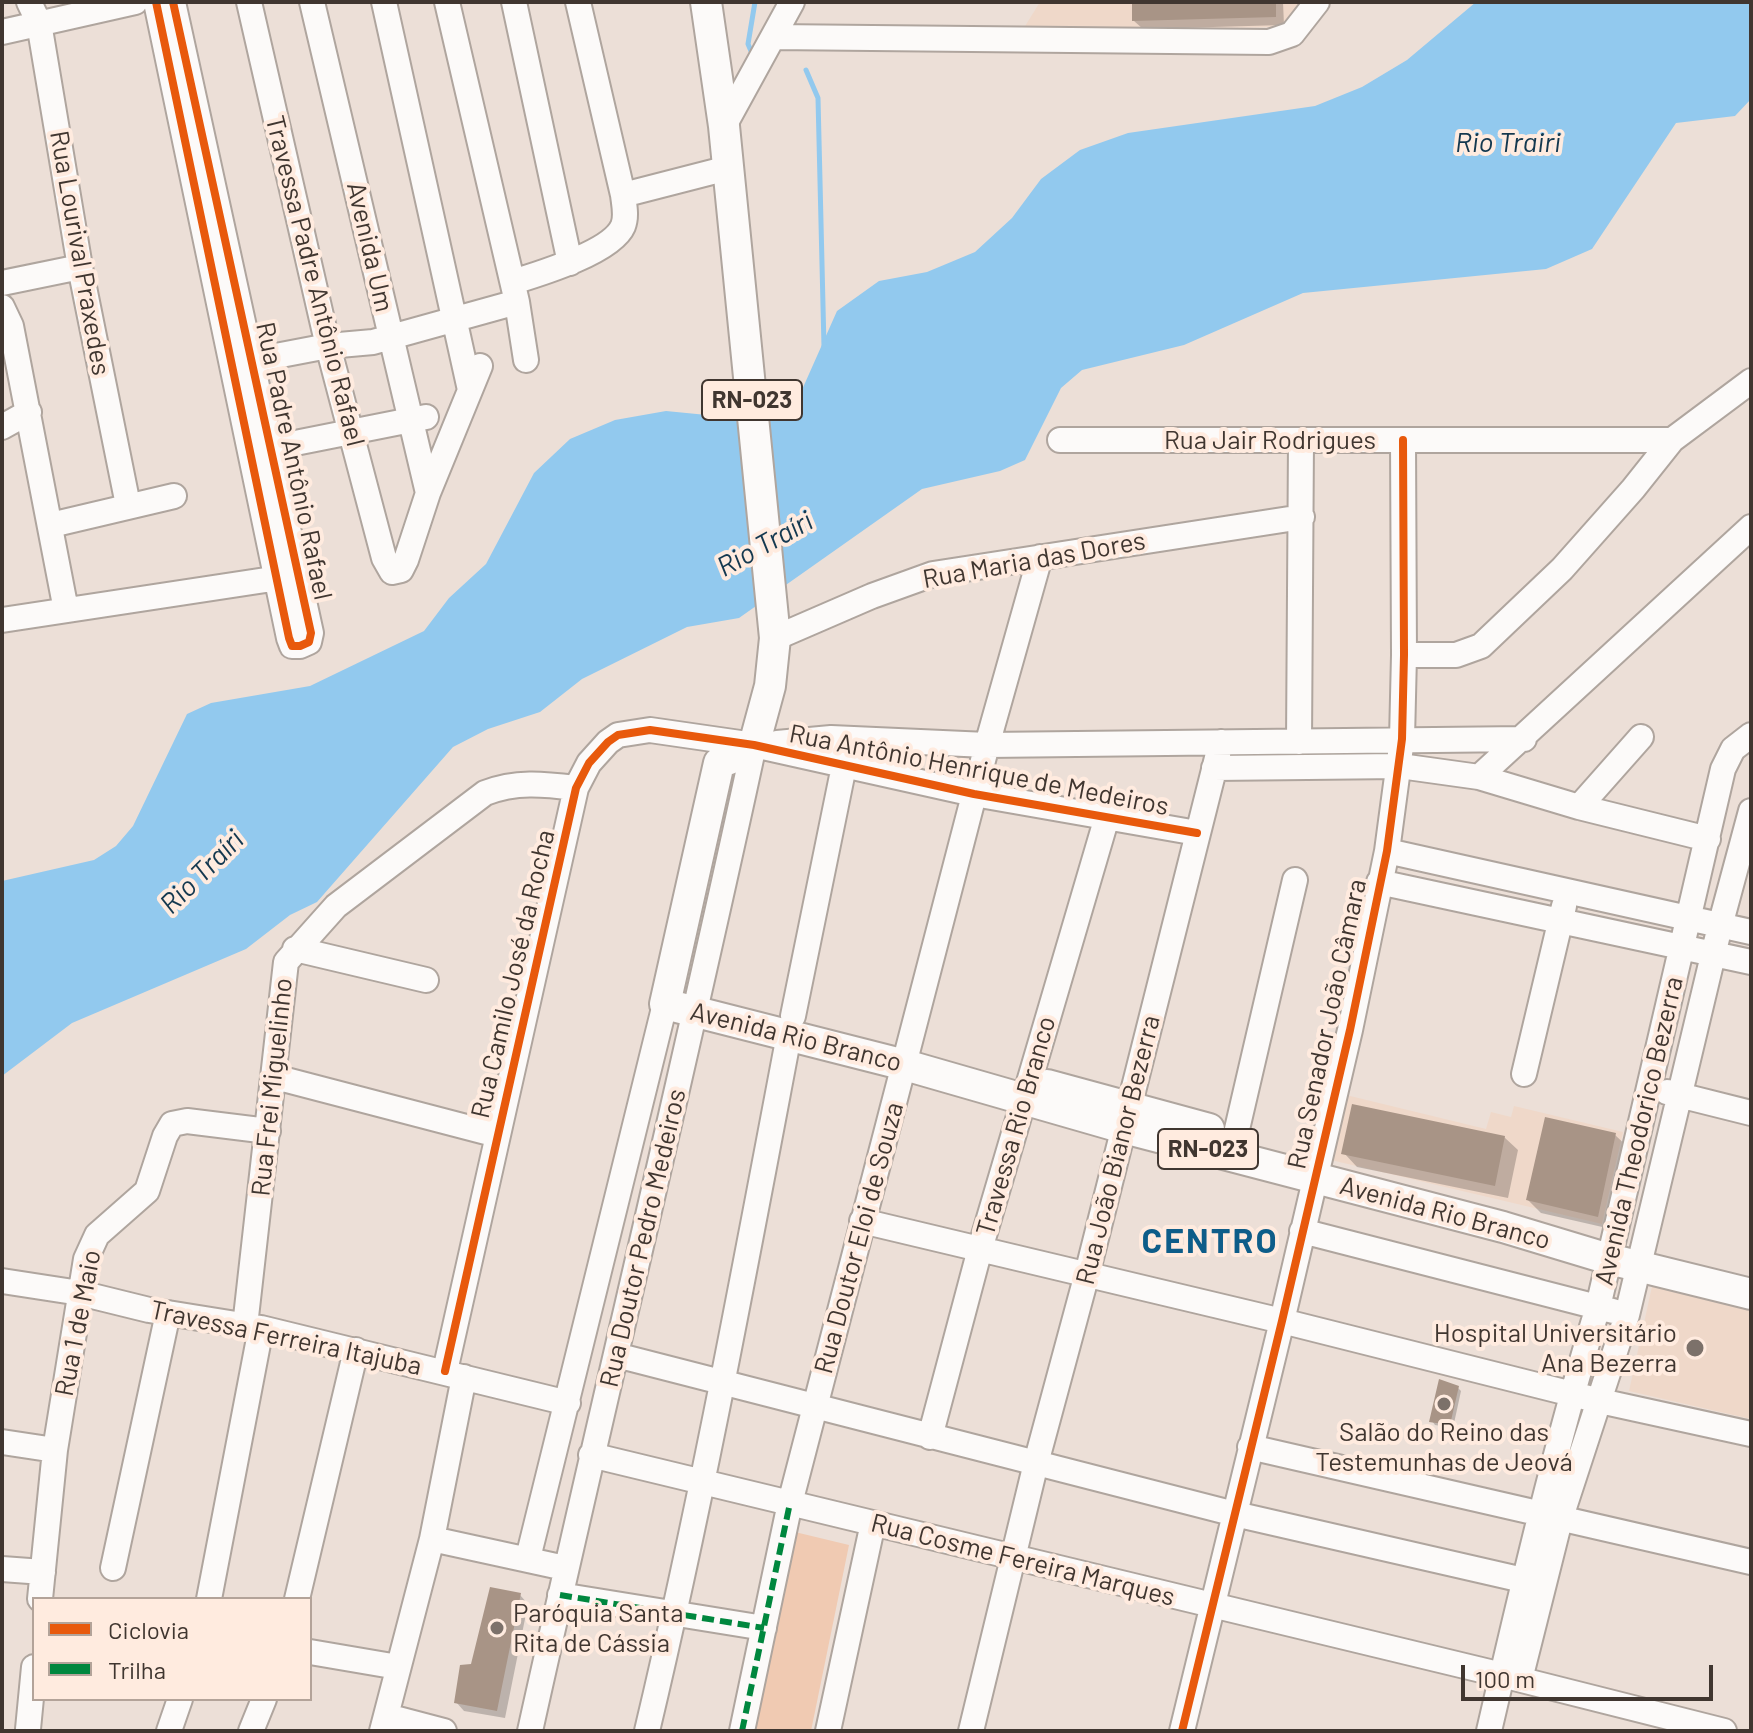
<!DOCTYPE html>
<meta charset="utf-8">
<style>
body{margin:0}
#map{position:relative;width:1753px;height:1733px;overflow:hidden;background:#ecdfd7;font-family:Barlow,sans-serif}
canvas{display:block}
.frame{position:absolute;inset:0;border:4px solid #403630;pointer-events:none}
.legend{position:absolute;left:32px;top:1597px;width:280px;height:104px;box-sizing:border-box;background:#ffebdf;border:2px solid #b3a399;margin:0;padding:10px 14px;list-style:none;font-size:24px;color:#403630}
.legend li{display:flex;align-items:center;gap:16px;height:40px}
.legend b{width:40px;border:2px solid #b3a399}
.scale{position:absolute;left:1461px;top:1665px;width:252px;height:36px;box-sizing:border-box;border:4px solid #403630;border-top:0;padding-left:10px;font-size:24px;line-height:28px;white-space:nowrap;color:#403630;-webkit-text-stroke:6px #ffebdf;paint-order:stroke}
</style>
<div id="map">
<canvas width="1753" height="1733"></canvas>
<div class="frame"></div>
<ul class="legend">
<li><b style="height:10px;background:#e8590c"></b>Ciclovia</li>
<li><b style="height:10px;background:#00873e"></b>Trilha</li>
</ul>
<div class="scale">100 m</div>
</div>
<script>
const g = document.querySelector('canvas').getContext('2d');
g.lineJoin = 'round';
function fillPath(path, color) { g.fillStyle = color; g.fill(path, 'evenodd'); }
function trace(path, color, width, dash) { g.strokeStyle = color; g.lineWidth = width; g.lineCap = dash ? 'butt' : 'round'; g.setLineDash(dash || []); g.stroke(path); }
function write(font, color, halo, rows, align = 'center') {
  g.font = font + ' Barlow,sans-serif'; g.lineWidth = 8; g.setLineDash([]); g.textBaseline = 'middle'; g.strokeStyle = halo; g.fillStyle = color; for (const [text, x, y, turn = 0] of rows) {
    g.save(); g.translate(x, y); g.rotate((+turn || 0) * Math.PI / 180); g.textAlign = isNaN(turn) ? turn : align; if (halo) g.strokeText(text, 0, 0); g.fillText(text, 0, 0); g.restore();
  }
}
const built = new Path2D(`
 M1040,2H1302L1284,27L1022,31Z
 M1346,1095L1486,1129L1491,1112L1511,1117L1514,1106L1623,1132L1602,1224L1331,1160Z
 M1653,1282L1751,1305V1419L1629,1391Z`);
const green = new Path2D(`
 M795,1532L849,1545L811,1731H752Z`);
const water = new Path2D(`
 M1476,2H1751V99L1735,116L1676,123L1592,249L1546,269L1303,293L1184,345L1082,370L1061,388L1025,460L1000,471L922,489L739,618L687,627L582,679L540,712L488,729L453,747L317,902L290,915L246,949L72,1023L2,1076V881L94,860L116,846L133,826L187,714L211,703L310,686L424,631L449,598L486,564L534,473L570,439L615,420L666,411L717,416L797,401L837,311L879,281L927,272L975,252L1012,218L1041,179L1080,150L1128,133L1315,106L1362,87L1407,60Z`);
const shadow = new Path2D(`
 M1134,2H1283L1284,25L1143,29L1134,21Z
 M1615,1135L1629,1148L1611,1229L1541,1213L1528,1200Z
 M1504,1137L1518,1150L1508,1198L1357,1167L1344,1153Z
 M1457,1387L1461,1391L1453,1428L1435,1425L1432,1421Z
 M520,1595L528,1604L505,1718L464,1711L456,1702L472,1665Z`);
const stream = new Path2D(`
 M751,51L748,44L755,2
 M806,70L818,98L824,347`);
const building = new Path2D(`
 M1132,2H1276V17L1132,21Z
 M1352,1104L1505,1136L1495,1186L1341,1154Z
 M1545,1117L1616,1133L1598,1217L1526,1200Z
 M1439,1379L1459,1386L1450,1425L1429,1422Z
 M490,1587L521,1593L497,1711L454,1703L460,1665L471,1664Z`);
const minor = new Path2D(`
 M29,2L39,23L80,267L128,505
 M156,2L289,638L292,646H300L309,642L311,633L173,2
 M249,2L328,346L384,558L392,572L401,570L406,560L428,493L480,366
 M312,2L428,493
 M384,2L470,390
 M447,2L517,302L526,360
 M514,2L570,263
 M2,32L135,2
 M773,37L1269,42L1292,34L1317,2
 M724,126L792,2
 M623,195L728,168
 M513,282C539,274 612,252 623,226C627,216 624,204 623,195L578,2
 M2,283L80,267
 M2,307L11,326L66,610
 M239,363L328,346L373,342L517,302
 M2,427L29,412
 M1060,440H1672
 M255,451L426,417
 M51,525L174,496
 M2,620L292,576
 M775,638L872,596L933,574L1302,517
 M1404,655H1456L1481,646L1562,569L1633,489L1672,440L1751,381
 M1299,742L1301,441
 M777,743L831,738L987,745L1524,739
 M1214,768L1400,766L1479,777L1579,807L1708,839
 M1479,777L1751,527
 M1579,807L1641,737
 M1387,851L1751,932
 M1379,882L1751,962
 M295,949L426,980
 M793,1016L844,766
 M1524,1074L1564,906
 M275,1077L497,1135
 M1667,1092L1751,1113
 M1231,1155L1295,880
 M862,1221L1282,1321L1600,1401L1751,1434
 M1302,1231L1613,1311
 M2,1281L80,1293L149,1310L261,1328L568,1403
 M245,1326L286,962L336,906L485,793C516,781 543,784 576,788
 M616,1355L1235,1514L1523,1580
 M445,1371L576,788L589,763L608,742L618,735L650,730L754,745L974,794L1197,833
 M930,1437L980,1249L1107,817
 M2,1442L55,1450
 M1250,1447L1751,1562
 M591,1455L1502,1675L1724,1731
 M432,1539L565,1568
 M528,1558L665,1004
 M113,1568L168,1313
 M2,1569L43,1572
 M560,1595L764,1628
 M40,1599L55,1450L86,1259L97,1235L147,1191L165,1136L172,1124L187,1121L268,1131
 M209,1599L261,1328
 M297,1599L356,1350
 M310,1652L398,1667
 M1520,1679L1560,1520L1627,1315L1720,926L1751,811
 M387,1716L444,1731
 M28,1729L34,1667
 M169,1731L180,1699
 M251,1731L264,1699
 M382,1731L432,1539L464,1377
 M530,1731C603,1402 683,1075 754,745
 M647,1731C702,1500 745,1267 789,1035
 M742,1731L790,1503L987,745L1040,557
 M828,1731L873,1523
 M971,1731L1036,1463L1087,1274L1221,742
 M1182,1731L1282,1321L1350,1030L1387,851L1402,739L1404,655L1403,440
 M1489,1731C1522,1589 1555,1447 1598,1307L1723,769L1733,749L1751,735`);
const major = new Path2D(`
 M706,2L724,126L775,638L770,686L754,745L737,756L719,763L665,1004L905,1065L1124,1128L1503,1227L1609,1259L1751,1294
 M1047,1085L1209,1129`);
const quiet = new Path2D(`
 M560,1595L764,1628
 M742,1731L790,1503`);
const cycleway = new Path2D(`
 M156,2L289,638L292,646H300L309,642L311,633L173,2
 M445,1371L576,788L589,763L608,742L618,735L650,730L754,745L974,794L1197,833
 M1182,1731L1282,1321L1350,1030L1387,851L1402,739L1404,655L1403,440`);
const markers = [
 [1695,1348,10,"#7c716a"],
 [1444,1404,8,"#7c716a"],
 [497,1628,8,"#7c716a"]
];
const shields = [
 [752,400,100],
 [1208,1149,100]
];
const shieldNames = [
 ["RN-023",752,400],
 ["RN-023",1208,1149]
];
const streetNames = [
 ["Avenida Um",370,247,77],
 ["Rua Lourival Praxedes",80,253,80],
 ["Travessa Padre Antônio Rafael",315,281,76],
 ["Rua Jair Rodrigues",1270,440],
 ["Rua Padre Antônio Rafael",294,461,78],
 ["Rua Maria das Dores",1034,560,-10],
 ["Rua Antônio Henrique de Medeiros",979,770,11],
 ["Rua Camilo José da Rocha",513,974,-77],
 ["Rua Senador João Câmara",1327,1024,-78],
 ["Avenida Rio Branco",796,1037,14],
 ["Rua Frei Miguelinho",272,1087,-84],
 ["Travessa Rio Branco",1016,1126,-74],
 ["Avenida Theodorico Bezerra",1639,1131,-77],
 ["Rua João Bianor Bezerra",1118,1150,-76],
 ["Avenida Rio Branco",1445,1213,15],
 ["Rua Doutor Pedro Medeiros",643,1238,-77],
 ["Rua Doutor Eloi de Souza",859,1238,-75],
 ["Rua 1 de Maio",78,1323,-79],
 ["Travessa Ferreira Itajuba",286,1338,12],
 ["Rua Cosme Fereira Marques",1023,1560,14]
];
const poiNames = [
 ["Hospital Universitário",1677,1333],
 ["Ana Bezerra",1677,1363],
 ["Salão do Reino das",1444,1432,"center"],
 ["Testemunhas de Jeová",1444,1462,"center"],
 ["Paróquia Santa",513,1613,"left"],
 ["Rita de Cássia",513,1643,"left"]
];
const waterNames = [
 ["Rio Trairi",1508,143],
 ["Rio Traíri",765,544,-29],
 ["Rio Traíri",202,872,-45]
];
const districtNames = [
 ["CENTRO",1210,1242]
];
fillPath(built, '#efd8c9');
fillPath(green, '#f0cab2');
fillPath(water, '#92c9ee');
fillPath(shadow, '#0003');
trace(stream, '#92c9ee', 5);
fillPath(building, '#a89486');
trace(minor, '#afa59e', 28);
trace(major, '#afa59e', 34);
trace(minor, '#fcfaf9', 24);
trace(major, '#fcfaf9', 30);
trace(quiet, '#00873e', 6, [12, 6]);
trace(cycleway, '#e8590c', 8);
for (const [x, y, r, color] of markers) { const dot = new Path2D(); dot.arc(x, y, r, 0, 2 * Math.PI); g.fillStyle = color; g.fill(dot); trace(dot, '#ffebdf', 3); }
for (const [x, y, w] of shields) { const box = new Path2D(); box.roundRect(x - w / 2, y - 20, w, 40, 6); g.fillStyle = '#ffebdf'; g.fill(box); trace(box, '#403630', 2); }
write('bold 24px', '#403630', null, shieldNames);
write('26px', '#403630', '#ffebdf', streetNames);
write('26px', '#403630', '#ffebdf', poiNames, 'right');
write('italic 28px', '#14384f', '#ffebdf', waterNames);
g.letterSpacing = '2px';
write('bold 34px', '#0e5d89', '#ffebdf', districtNames);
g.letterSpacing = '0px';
</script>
